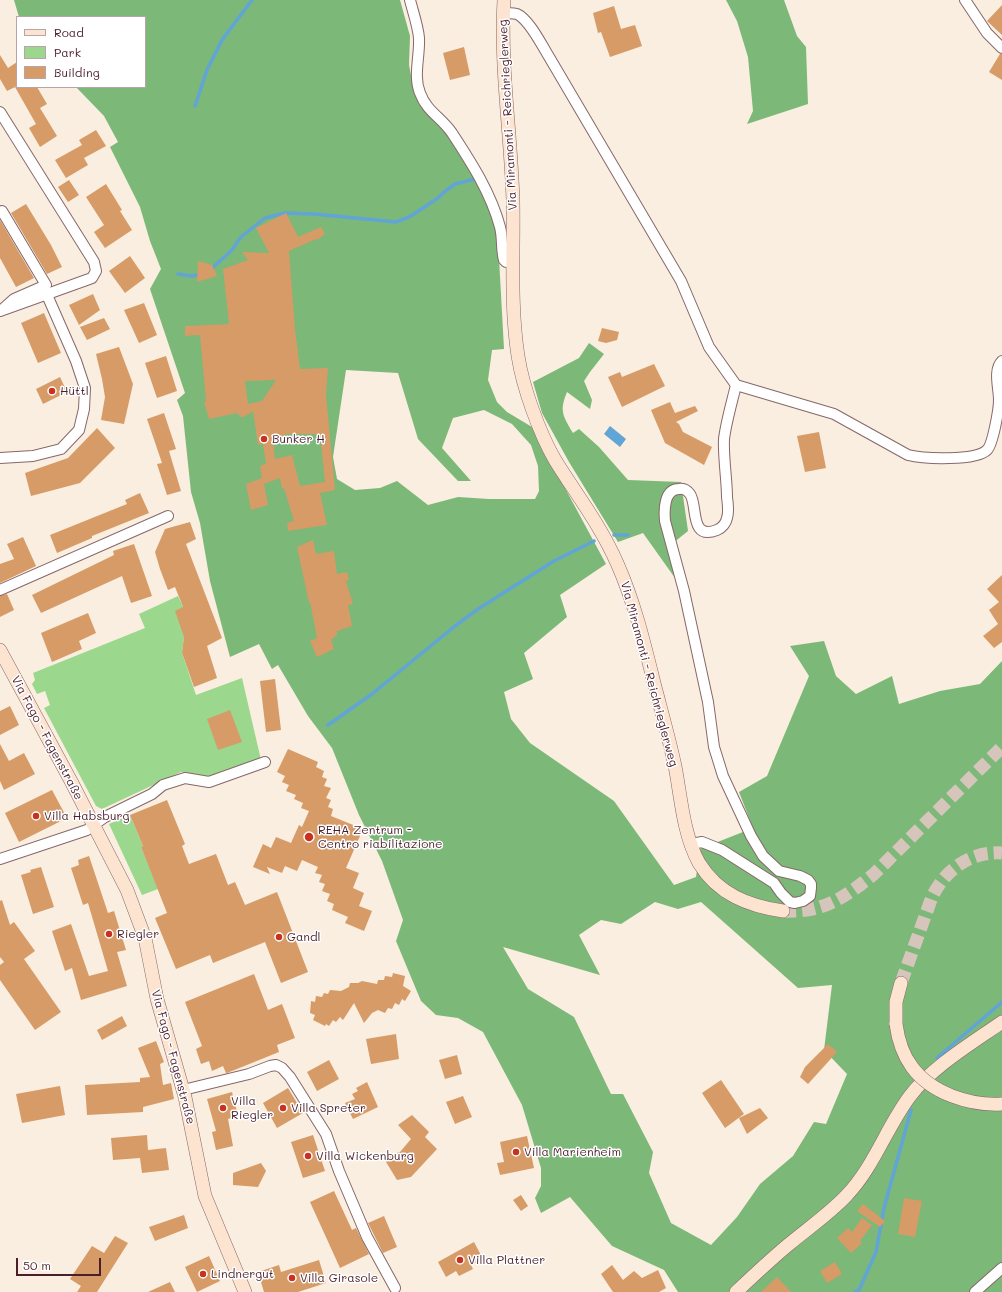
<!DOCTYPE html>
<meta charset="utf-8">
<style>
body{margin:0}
#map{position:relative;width:1002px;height:1292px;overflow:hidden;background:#f9eedf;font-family:Mali,sans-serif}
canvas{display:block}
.legend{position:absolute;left:16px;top:16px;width:130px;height:72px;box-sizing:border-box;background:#fff;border:1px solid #b7a5aa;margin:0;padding:5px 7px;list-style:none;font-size:12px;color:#4a1f2b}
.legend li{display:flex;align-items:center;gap:8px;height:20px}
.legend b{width:20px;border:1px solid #b7a5aa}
.scale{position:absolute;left:16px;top:1258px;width:85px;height:18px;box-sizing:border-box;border:2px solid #4a1f2b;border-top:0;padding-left:5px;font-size:12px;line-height:14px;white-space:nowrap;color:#4a1f2b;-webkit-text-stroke:3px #fff;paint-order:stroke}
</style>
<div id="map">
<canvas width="1002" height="1292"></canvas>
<ul class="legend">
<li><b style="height:5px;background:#fde4d1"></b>Road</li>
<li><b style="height:11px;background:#9bd88d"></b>Park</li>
<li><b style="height:11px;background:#d79b67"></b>Building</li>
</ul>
<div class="scale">50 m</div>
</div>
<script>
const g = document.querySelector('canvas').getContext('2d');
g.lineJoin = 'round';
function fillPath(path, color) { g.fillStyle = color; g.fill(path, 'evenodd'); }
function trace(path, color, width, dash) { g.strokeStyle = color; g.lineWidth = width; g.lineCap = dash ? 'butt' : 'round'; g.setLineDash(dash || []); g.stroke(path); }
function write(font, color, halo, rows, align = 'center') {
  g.font = font + ' Mali,sans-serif'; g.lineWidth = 3; g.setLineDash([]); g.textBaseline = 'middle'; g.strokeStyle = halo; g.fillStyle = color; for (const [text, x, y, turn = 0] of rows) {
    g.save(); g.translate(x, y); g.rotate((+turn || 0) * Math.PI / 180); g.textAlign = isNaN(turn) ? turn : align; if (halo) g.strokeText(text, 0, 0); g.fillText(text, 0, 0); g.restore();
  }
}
const green = new Path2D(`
 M178,596L183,607L184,637L182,653L196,695L242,678L261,760L213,777L181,772L102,809L96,806L44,708L50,705L45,691L37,694L32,684L35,680L33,673L145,628L139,614Z
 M130,815L143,846L141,847L158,889L142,895L109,824Z`);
const forest = new Path2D(`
 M14,0H400L410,36L409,65L414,91L425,112L445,130L473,173L496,224L498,240L504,349L492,350L488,380L497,402L507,412L532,427L606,564L560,595L567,617L524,653L533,679L504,692L511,719L530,743L614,801L674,885L696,877L700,849L753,828L739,792L767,776L809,676L790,646L824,641L836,676L856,694L892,676L899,704L940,691L980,684L1002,661V1292H678L664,1270L612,1246L570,1197L541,1213L535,1198L541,1186V1168L522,1105L483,1032L458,1018L436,1015L421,1001L396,941L403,920L382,861L359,815L332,748L308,716L278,665L272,669L259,644L230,657L210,581L200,523L191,492L183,416L177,400L185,393L150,289L161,269L150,241L140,207L110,147L118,142L104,116L76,87H145V17H19ZM346,370L398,373L418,439L458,481H471L442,448L453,418L484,410L512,424L531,445L538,466L539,491L535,499H489L458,497L428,505L397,481L380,488L355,490L337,479L333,457ZM655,902L678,909L701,902L798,988L832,985L824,1050L847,1074L826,1124L814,1122L793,1156L760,1184L737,1217L711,1245L671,1223L649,1173L653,1152L623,1094H611L574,1017L528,989L503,947L600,975L579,935L601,920L621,924Z
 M726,0H784L797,36L806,47L808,104L747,124L753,111L748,57L737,21Z
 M589,343L604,354L590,372L584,381L592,400L590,409L567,392C559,411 563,416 573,433L579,429L599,447L628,480L681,482L688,531L673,543L675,578L643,533L618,542L569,462L542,413L533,382L579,358Z`);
const water = new Path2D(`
 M610,426L626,439L620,447L604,434Z`);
const stream = new Path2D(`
 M195,106L207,70L222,40L252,0
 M210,270L232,250L241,237L265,218L285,213L314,214L396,222L409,217L420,210L438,198L443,193L455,184L475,179
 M178,274L192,276L201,274
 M614,535H628
 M328,725L372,694L455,626L478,609L554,561L594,541
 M937,1058L1002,1002
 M855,1292L859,1290L876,1252L884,1208L911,1110`);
const building = new Path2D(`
 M1002,5V35L987,21Z
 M614,6L621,29L635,25L642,46L610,57L601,32L598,33L593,13Z
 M464,47L470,75L450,80L443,53Z
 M1000,54H1002V80L989,72Z
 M0,55L8,68L17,62V86L7,91L0,79Z
 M15,87H37L47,104L40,108L57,136L40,147L29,128L36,124Z
 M96,130L106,146L84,158L88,165L66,178L55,160L82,145L79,140Z
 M69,180L79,195L68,202L58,187Z
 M106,184L122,210L120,211L132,230L105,248L94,232L104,225L86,197Z
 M26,204L51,245L62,267L47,274L11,213Z
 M286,213L298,237L321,227L325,234L317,240L316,239L289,251L295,329L300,369L328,368L326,395L335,490L320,493L327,525L288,531L287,523L294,521L284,488L282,489L280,478L264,484L268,505L251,510L246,484L262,478L260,466L266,464L263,443L258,445L253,411L244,417H241L237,413L209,419L204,402L206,401L200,335L185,336V326L229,324L223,269L248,260L242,252L269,253L256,228ZM276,380L262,401L248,404L245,381ZM287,434H320L325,482L300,486L292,455L275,459L273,440Z
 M0,220L34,278L16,287L0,258Z
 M130,256L145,278L125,293L109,271Z
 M198,261L212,265L217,276L197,282Z
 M93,294L100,310L79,325L69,305Z
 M144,303L157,335L139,343L124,310Z
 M44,313L61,353L38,363L21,323Z
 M104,318L110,329L87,340L80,327Z
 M602,328L619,332L617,340L606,343L598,341Z
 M119,347L133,384L124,424L101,420L105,397L102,379L96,354Z
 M166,356L177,391L157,398L145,363Z
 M654,364L665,386L622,407L608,377L620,372L622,377Z
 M60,377L67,392L43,404L36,389Z
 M670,402L675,413L695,406L698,411L676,422L679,424L683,432L712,447L704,465L665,443L651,410Z
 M164,413L176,449L169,451L181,491L167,495L157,464L162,463L147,419Z
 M97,428L115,448L80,483L31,496L25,473L68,458Z
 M819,432L826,468L805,472L797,436Z
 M140,493L149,513L92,536V538L57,553L50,535L127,504L125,500Z
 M190,522L196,539L186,544L222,638L207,646L217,678L194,687L182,653L184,637L175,611L183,607L175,587L168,590L160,569L155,552L165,529Z
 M23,537L36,566L0,583V564L14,559L7,544Z
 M313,540L316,554L334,551L337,574L347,572L349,580L346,581L353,604L348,605L352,626L337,631V635L331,640L334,649L317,657L310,641L317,638L310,602L309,603L297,547Z
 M134,544L152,596L131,603L122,576L41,613L32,595L114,555L113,551Z
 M1002,575V642L994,648L983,636L998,624L989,610L999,602L987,589Z
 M7,594L14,610L0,617V596Z
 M88,613L96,633L79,641L82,649L52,662L41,633Z
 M275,679L281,730L266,732L260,681Z
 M10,706L19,725L0,735V711Z
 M230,710L242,742L218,750L207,719Z
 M0,744L9,761L24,753L35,774L4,790L0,781Z
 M288,749L318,762L316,767L324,771L322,777L327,779L324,786L331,788L326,798L331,800L328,807L333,809L331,816L363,829L346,868L359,873L353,888L364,893L359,906L372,911L364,931L345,923L348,917L332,910L334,904L327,901L330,894L322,891L325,884L319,882L322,875L315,873L318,867L302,860L297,871L285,866L282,873L267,867L270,874L253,867L263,844L271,848L276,837L291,843L299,825L302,827L309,811L301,808L303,803L294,799L296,795L286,791L289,785L282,782L285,776L277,772Z
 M52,790L67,818L19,842L5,813Z
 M167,800L185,844L182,846L189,864L216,854L228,885L235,882L245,905L277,892L308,972L281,983L265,942L213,963L210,955L176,969L155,918L167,913L141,847L143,846L130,815Z
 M89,856L108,913L114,911L126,950L117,952L127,986L81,1000L72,968L65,971L52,931L71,924L89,976L108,971L88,903L83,905L71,868L79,865L78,860Z
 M41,867L54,907L33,914L21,875L31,872L30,870Z
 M2,900L10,925L14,922L35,951L24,959L61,1012L35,1030L0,980V965L4,962L0,957V901Z
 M393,973L405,976L403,986L411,991L405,1001L402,999L399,1005L395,1003L392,1009L388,1008L385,1013L378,1010L372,1013L364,1023L354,1003L343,1020L340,1017L336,1022L333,1020L329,1026L326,1024L325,1026L313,1020L315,1015L310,1013L311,1001L315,1002L316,996L322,997L324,993L328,994L330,990L341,991L349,987L350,983H358L362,981L377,984L378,980H384L385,976L392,977Z
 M254,974L268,1010L282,1004L295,1038L277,1045L279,1052L227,1073H226L223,1066L212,1071L209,1061L201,1064L196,1049L202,1046L185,1002Z
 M122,1016L127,1026L102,1040L97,1030Z
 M396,1034L399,1059L371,1064L366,1039Z
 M156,1041L164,1062L160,1064L163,1085L171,1083L174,1099L143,1107V1112L87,1115L85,1085L140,1082V1078L150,1077L138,1048Z
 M828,1044L837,1052L808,1084L800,1077L805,1067Z
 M457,1055L462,1074L445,1079L439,1060Z
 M329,1060L339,1079L317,1091L307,1072Z
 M721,1080L744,1114L725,1128L702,1093Z
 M367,1082L378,1107L353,1119L345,1103L355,1099L352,1094L358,1091L356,1088Z
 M60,1086L65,1115L22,1123L16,1094Z
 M288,1088L303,1113L277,1128L263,1103Z
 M232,1092L238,1116L228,1119L233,1146L216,1150L212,1132L216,1131L207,1099Z
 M463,1096L472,1117L455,1124L446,1102Z
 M760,1108L768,1118L747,1134L739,1118Z
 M412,1115L429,1132L425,1137L437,1149L411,1177L397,1180L383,1157L400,1152L411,1139L398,1125Z
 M147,1135L148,1150L166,1148L169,1170L142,1173L140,1158L113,1160L111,1138Z
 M313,1135L325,1171L303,1178L291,1142Z
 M527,1136L534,1168L500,1175L497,1163L504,1162L500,1142Z
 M261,1163L266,1171L258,1187L233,1185V1173Z
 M334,1191L352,1230L356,1228L369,1254L340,1268L310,1202Z
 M521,1195L528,1206L521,1211L513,1200Z
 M904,1198L922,1201L915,1237L898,1234Z
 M863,1204L885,1221L880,1227L857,1211Z
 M184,1215L188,1228L155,1241L149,1227Z
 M384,1216L397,1247L383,1253L368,1223Z
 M862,1218L872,1225L860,1241L862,1243L851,1253L837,1238L848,1228L852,1232Z
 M115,1236L128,1243L97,1292H77L81,1286L70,1279L92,1246L104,1253Z
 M474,1242L483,1259L471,1265L473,1269L459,1276L456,1271L446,1277L438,1262Z
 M209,1256L220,1281L197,1292L185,1267Z
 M319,1260L326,1283L298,1292H264L258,1272L279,1265L281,1272Z
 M835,1262L842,1274L827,1283L820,1271Z
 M612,1265L623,1280L634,1271L642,1278L658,1270L666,1288L659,1292H613L601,1274Z
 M777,1277L791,1292H761Z
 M170,1282L175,1292H148Z`);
const secondaryTunnel = new Path2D(`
 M783,911C823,913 844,898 874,874L1002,747
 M901,983L932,897C945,870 970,851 1002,853`);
const street = new Path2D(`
 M410,0C413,12 418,26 419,38C420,56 413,76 420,93C427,112 441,117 452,133C471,162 491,193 500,227C503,238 501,250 504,260L506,262H512
 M965,0L987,33L1002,48
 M504,14C508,13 513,13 517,14C528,19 539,40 545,50L681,281L709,347L736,385L834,414L908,455C924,459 976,461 987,450C993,444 999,409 999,400C999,388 993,370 1002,361
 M0,112L94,262L96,271L92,278L0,311
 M2,211L46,285L14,299L4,308
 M0,458L33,456L61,449L79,430L84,409L85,388L76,361L47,295
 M0,590L168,516
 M691,844L702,842L722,850L774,883L781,893L790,902L795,903L803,901L810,896L811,888V884L808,880L800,876L779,871L763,856L751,836L723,776L714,747L708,702L684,591L665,521C664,510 664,489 679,489C684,488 687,490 690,494C698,505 689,541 717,530C722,528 726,523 727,518C729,512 728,504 727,497C727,480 723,456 724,439C726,422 732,402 736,385
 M0,859L87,830L105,817L152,794L163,785L185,778L209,782L265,762
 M183,1090L249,1074L270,1066L276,1065L282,1068L290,1077L326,1134L339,1171L367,1237L395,1288
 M975,1292L1002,1268`);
const secondary = new Path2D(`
 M504,0C500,67 511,134 513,201C514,253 510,304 518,356C523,388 539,432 555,460C576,494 601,526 617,563C634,601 644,642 654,683C661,710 669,738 675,766C681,797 683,834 699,863C718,894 748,906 783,911
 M0,650L72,783L127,890L145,938L157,999L185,1097L205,1196L245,1292
 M896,1024V1002L901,983
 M736,1292C753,1276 770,1260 788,1245C807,1229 829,1214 846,1196C874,1167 886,1128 910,1096C932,1067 972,1043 1002,1022`);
const secondaryBridge = new Path2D(`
 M896,1024C898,1039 903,1055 912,1067C931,1093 970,1106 1002,1104`);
const markers = [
 [52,391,4,"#c8321e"],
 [264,439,4,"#c8321e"],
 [36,816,4,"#c8321e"],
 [309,837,5,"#c8321e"],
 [109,934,4,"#c8321e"],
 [279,937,4,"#c8321e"],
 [223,1108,4,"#c8321e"],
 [283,1108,4,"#c8321e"],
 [516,1152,4,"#c8321e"],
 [308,1156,4,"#c8321e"],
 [460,1260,4,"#c8321e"],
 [203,1274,4,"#c8321e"],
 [292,1278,4,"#c8321e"]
];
const streetNames = [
 ["Via Miramonti - Reichrieglerweg",508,115,-93],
 ["Via Miramonti - Reichrieglerweg",649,674,75],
 ["Via Fago - Fagenstraße",47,738,62],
 ["Via Fago - Fagenstraße",173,1057,75]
];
const poiNames = [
 ["Hüttl",60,391],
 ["Bunker H",272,439],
 ["Villa Habsburg",44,816],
 ["REHA Zentrum -",318,830],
 ["Centro riabilitazione",318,844],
 ["Riegler",117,934],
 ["Gandl",287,937],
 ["Villa",231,1101],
 ["Riegler",231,1115],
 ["Villa Spreter",291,1108],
 ["Villa Marienheim",524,1152],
 ["Villa Wickenburg",316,1156],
 ["Villa Plattner",468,1260],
 ["Lindnergut",211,1274],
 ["Villa Girasole",300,1278]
];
fillPath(green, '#9bd88d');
fillPath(forest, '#7cb878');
fillPath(water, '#61a4d6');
trace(stream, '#61a4d6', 3.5);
fillPath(building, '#d79b67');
trace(secondaryTunnel, '#d6c5bb', 13, [13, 6]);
trace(street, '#87676a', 12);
trace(secondary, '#87676a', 14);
trace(street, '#fff', 10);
trace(secondary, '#fde4d1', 13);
trace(secondaryBridge, '#87676a', 14, []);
trace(secondaryBridge, '#fde4d1', 13);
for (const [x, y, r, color] of markers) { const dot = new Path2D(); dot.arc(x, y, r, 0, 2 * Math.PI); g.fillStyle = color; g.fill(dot); trace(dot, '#fff', 1.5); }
write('12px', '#4a1f2b', '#fff', streetNames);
write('12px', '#4a1f2b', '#fff', poiNames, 'left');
</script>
